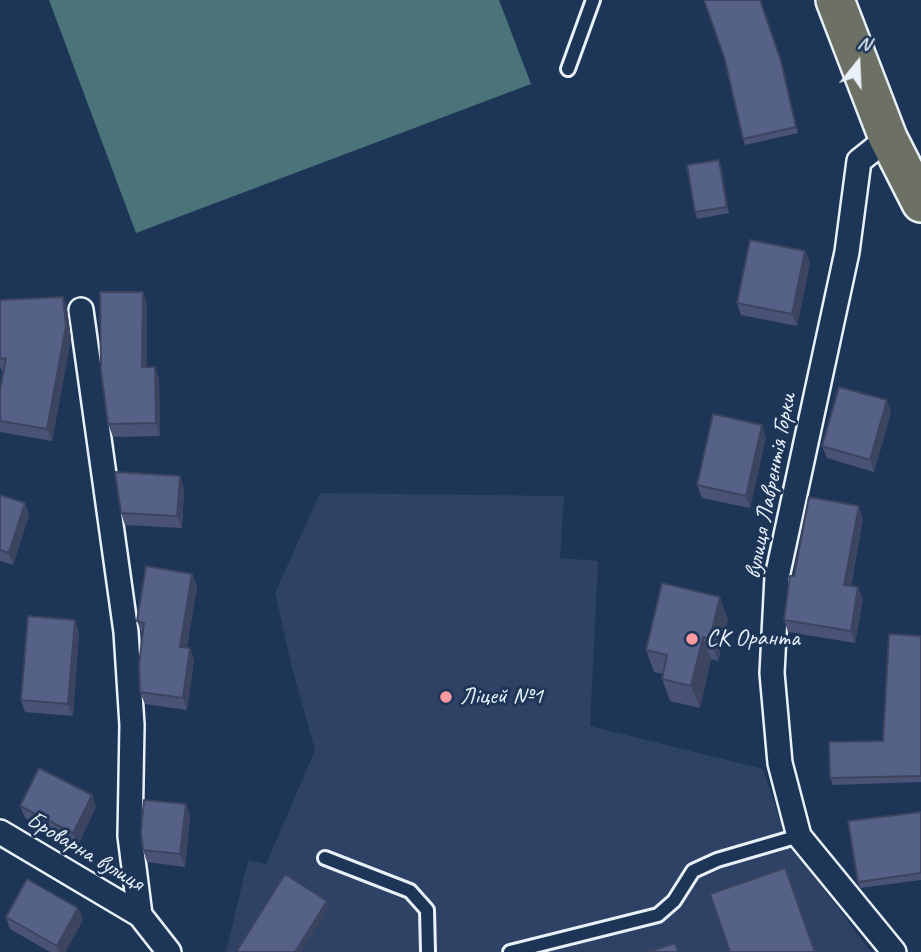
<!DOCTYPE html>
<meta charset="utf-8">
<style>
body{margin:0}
#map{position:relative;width:921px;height:952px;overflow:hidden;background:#1d3557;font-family:Caveat,sans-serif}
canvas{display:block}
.north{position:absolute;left:823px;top:28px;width:70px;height:70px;-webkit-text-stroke:5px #1d3557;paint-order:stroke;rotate:18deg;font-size:19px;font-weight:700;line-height:28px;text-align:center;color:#e8f1f8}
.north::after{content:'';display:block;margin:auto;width:24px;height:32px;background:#e8f1f8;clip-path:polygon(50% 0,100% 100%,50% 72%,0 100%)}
</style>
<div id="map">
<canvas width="921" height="952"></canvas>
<div class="north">N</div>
</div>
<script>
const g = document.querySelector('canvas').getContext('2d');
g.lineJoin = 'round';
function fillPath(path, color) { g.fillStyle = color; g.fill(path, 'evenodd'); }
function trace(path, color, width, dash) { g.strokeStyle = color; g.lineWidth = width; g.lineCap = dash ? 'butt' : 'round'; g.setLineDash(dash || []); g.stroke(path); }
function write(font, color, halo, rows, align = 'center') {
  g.font = font + ' Caveat,sans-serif'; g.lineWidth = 6; g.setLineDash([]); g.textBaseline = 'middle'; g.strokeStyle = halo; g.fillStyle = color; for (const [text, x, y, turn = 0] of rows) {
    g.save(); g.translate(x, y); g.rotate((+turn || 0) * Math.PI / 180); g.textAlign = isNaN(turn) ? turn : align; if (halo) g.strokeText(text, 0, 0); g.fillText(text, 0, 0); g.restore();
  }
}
const built = new Path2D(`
 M320,493L564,496L560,558L598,561L590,726L763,769L781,823L784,842L805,864L871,952H226L248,860L266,864L315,750L292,668L275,593Z`);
const green = new Path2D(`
 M49,0H499L531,84L136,233Z`);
const service = new Path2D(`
 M568,69L593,0
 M325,858L410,891L427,910L428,952
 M510,952L658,915L674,901L693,871L717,860L799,836`);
const minor = new Path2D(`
 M888,138L859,161L847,252L777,577L772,673L780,763L799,836L894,952
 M81,310L126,632L132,725L130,836L140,915
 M0,832L140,915L169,952`);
const primary = new Path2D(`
 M835,0L888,138L921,203`);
const wall = new Path2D(`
 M760,0L783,67L798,133L745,145L743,139Z
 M721,166L729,213L697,219L695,212Z
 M805,251L810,263L797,326L741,315L737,303Z
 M143,292L147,304V367L159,379L160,436L113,437L108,424Z
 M63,297L67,309L71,339L52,441L0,432V390L3,371H2L0,367V300Z
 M891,412L874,472L827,458L822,446Z
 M766,437L750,508L702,498L697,485Z
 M184,488L182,528L125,525L121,513Z
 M0,495L25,503L29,515L13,565L0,561Z
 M863,519L851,586L863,599L855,643L788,632L784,620L794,576Z
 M192,574L197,586L187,647L194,660L187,710L145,704L140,692L143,634H142L137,621Z
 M728,620L718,661L711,659L700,708L670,701L662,679L663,674L654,672L646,650Z
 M79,632L73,716L25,712L21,700Z
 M921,636V782L833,785L830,778L883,741Z
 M92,795L96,807L78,845L25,818L20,806Z
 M186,804L190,817L185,867L147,862L143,850Z
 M921,812V880L860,888L858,882Z
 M78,908L83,920L65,952H50L10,929L6,917Z`);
const shadedWall = new Path2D(`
 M760,0L783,67L798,133L796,127Z
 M719,160L721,166L729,213L727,207Z
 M805,251L810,263L797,326L792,314Z
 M143,292L147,304V379L142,367Z
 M63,297L67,309L71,339L52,441L47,429Z
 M155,367L159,379L160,436L156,423Z
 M887,400L891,412L874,472L870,460Z
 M762,425L766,437L750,508L746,496Z
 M180,476L184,488L182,528L177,516Z
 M25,503L29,515L13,565L9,553Z
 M859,506L863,519L848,597L844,585Z
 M192,574L197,586L185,659L180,647Z
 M858,587L863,599L855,643L851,631Z
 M720,597L728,620L718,661L710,639Z
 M75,620L79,632L73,716L68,704Z
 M703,637L711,659L700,708L691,686Z
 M190,648L194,660L187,710L183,698Z
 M92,795L96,807L78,845L73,833Z
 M186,804L190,817L185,867L180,854Z
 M327,901L330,907L301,952H295Z
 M78,908L83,920L65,952H59L57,946Z`);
const building = new Path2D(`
 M704,0H760L781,61L796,127L743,139L725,60Z
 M719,160L727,207L695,212L687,165Z
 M750,240L805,251L792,314L737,303Z
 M100,292H143L142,367H155L156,423L108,424L101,371Z
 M63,297L66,326L47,429L0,421V390L6,358L0,359V300Z
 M839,387L887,400L870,460L822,446Z
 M713,414L762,425L746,496L697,485Z
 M115,472L180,476L177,516L121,513Z
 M0,495L25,503L9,553L0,550Z
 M809,497L859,506L844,585L858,587L851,631L784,620L790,576H794Z
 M146,566L192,574L180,647L190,648L183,698L140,692L139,665L144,623L137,621Z
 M662,583L720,597L710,639L703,637L691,686L662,679L667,655L646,650Z
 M28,616L75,620L68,704L21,700Z
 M889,634L921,636V776L830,778L829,742L883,741Z
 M39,768L92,795L73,833L20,806Z
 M144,800L186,804L180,854L143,850L141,832Z
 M921,812V873L858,882L848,821Z
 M785,868L815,952H730L710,894Z
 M285,874L327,901L295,952H236Z
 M27,879L78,908L57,946L6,917Z
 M675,943L678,952H648Z`);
const markers = [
 [692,639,7,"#ff9aa2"],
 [446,697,7,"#ff9aa2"]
];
const streetNames = [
 ["вулиця Лаврентія Горки",771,486,-79],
 ["Броварна вулиця",85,852,31]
];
const poiNames = [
 ["СК Оранта",706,639],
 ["Ліцей №1",460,697]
];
fillPath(built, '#2e4266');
fillPath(green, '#4a7479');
trace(service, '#e8f1f8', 18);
trace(minor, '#e8f1f8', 28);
trace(primary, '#e8f1f8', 42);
trace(service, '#1d3557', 12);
trace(minor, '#1d3557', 23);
trace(primary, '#6c7065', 37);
fillPath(wall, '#4a5375');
fillPath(shadedWall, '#3c445f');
fillPath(building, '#566188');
trace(building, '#3c445f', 2);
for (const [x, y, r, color] of markers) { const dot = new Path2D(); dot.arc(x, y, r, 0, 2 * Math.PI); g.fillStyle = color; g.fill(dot); trace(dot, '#1d3557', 2.5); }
write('24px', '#e8f1f8', '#1d3557', streetNames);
write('24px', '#e8f1f8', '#1d3557', poiNames, 'left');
</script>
